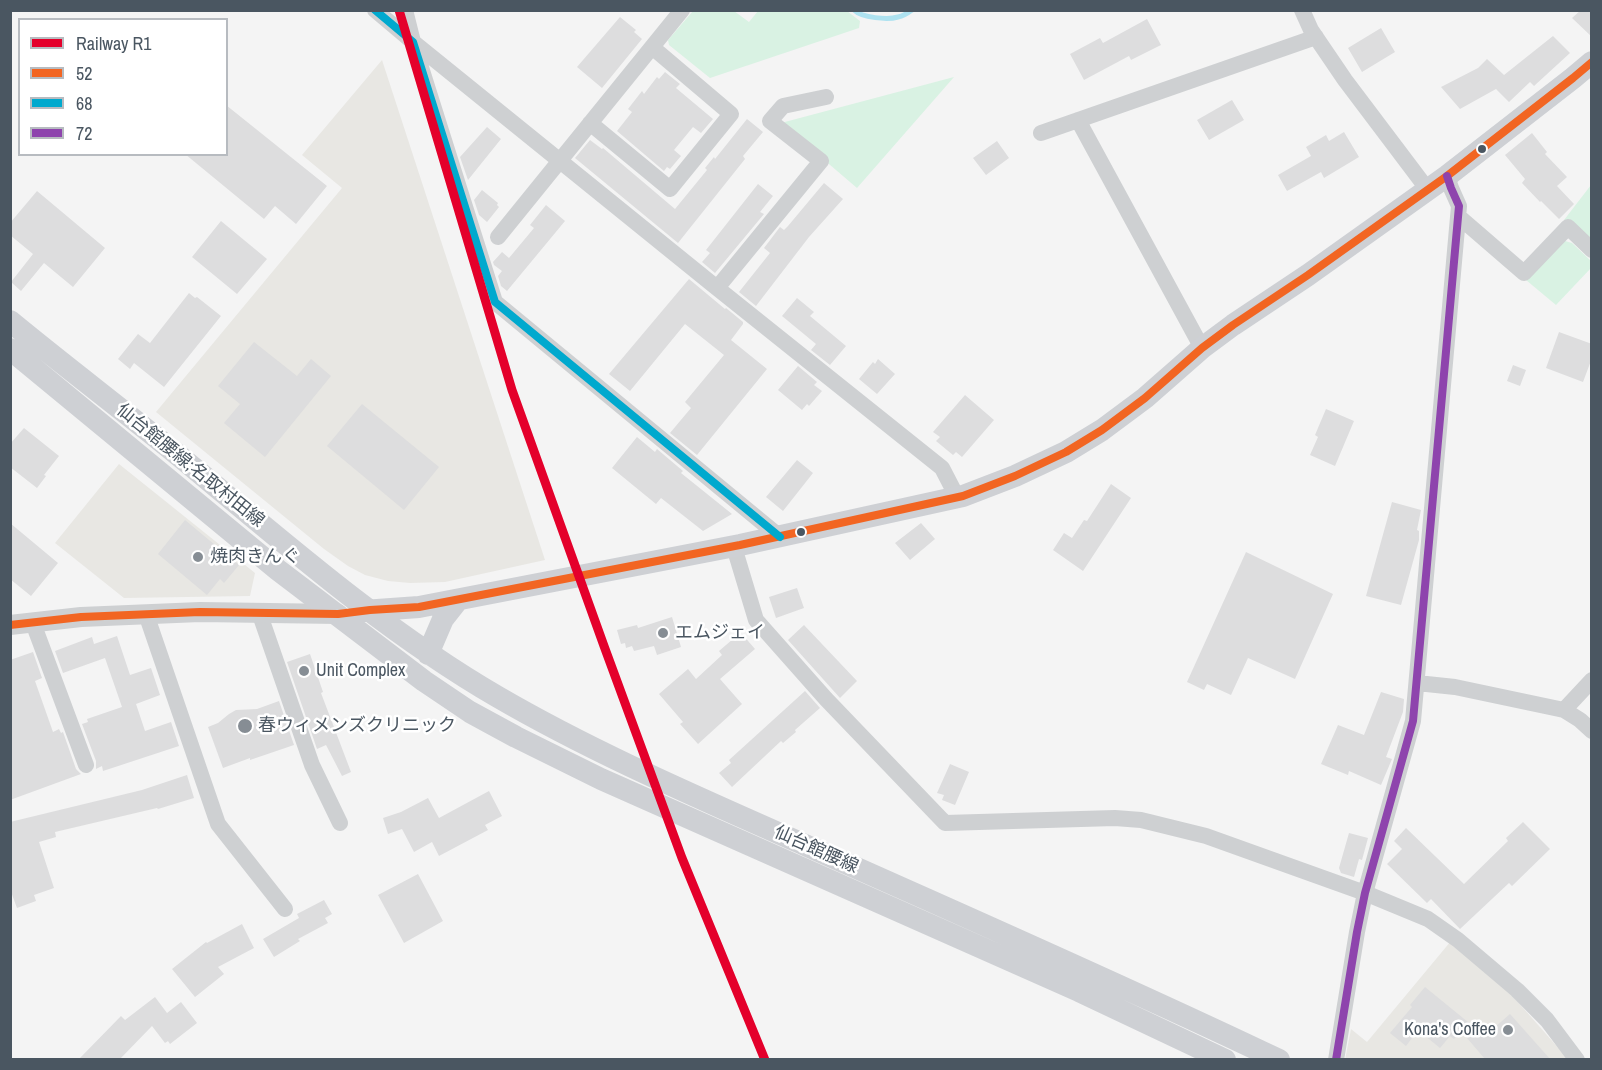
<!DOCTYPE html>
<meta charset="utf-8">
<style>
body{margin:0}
#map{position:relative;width:1602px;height:1070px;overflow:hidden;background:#f4f4f4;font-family:"Archivo Narrow",sans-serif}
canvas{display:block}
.frame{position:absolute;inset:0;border:12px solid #4a5661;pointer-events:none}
.legend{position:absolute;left:18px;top:18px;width:210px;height:138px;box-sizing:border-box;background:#fff;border:2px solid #b7bbc0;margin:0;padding:8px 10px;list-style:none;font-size:18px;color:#4a5661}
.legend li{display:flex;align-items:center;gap:12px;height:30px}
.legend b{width:30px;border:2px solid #b7bbc0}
</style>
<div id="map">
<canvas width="1602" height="1070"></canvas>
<div class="frame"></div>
<ul class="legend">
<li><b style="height:8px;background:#e4002b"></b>Railway R1</li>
<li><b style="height:8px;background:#f26522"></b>52</li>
<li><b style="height:8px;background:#00a9ce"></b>68</li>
<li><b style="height:8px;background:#8e44ad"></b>72</li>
</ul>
</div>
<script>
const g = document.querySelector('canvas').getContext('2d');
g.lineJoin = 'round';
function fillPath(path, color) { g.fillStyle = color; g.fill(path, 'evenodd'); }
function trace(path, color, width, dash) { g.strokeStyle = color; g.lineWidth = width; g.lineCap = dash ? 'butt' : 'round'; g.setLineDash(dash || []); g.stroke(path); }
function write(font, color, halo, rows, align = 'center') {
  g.font = font + ' "Archivo Narrow","Noto Sans JP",sans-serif'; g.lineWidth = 5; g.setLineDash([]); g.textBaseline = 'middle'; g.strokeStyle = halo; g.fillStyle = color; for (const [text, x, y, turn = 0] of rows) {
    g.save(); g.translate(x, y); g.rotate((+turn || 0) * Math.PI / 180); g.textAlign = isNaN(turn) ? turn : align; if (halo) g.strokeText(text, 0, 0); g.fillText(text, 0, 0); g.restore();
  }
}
const commercial = new Path2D(`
 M382,60L545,560L445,582L410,583L388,581L365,575L348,566L324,549L156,412L342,188L302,155Z
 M119,464L255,573L250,596L124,598L55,543Z
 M1451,941L1510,993L1568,1059L1345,1060L1351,1029L1367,1042Z`);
const green = new Path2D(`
 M693,11H734L749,22L758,11H847L860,21L859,28L710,78L669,45L668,40Z
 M954,77L857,188L781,123Z
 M1591,185V245L1564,220Z
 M1565,241L1572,243L1591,261V268L1556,305L1520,275Z`);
const stream = new Path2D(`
 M854,10C862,18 888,20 898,17C903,16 908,13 912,10`);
const building = new Path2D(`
 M1581,10H1592V37L1572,18Z
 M620,17L636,30L634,32L642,39L602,88L577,67Z
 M1147,19L1161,45L1131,60L1129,56L1084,80L1070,54L1100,38L1103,43Z
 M1381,28L1395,52L1362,72L1348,48Z
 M1553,36L1570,53L1534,86L1530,82L1509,102L1496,89L1460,109L1441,87L1478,68L1487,59L1504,75Z
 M665,72L680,84L676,88L713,119L701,133L693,127L674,150L681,156L670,169L667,167L664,171L617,131L632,112L628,109L642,91L644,94L657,77L659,79Z
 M1232,100L1244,120L1209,140L1197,120Z
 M226,105L327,186L296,224L275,206L264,219L185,154H226Z
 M747,119L763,132L743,156L745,159L678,243L575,158L590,140L602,149L603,148L675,209L707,170L705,168L714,157L715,159Z
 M487,127L501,139L468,180L460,157Z
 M1344,132L1359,157L1324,178L1321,172L1287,191L1278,175L1311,156L1306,147L1326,135L1329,141Z
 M1532,133L1547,152L1545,154L1567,177L1557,186L1574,204L1559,219L1541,201L1540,202L1522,183L1525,179L1505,155Z
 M997,141L1009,158L986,175L973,158Z
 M824,183L843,199L809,237L756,306L739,292L770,253L764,248L780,227L784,230L788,226Z
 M758,184L773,196L760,212L764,214L715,273L702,262L710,253L706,250Z
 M482,190L498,203L497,205L499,207L487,222L479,215L474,200Z
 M37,191L105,248L73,287L44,263L21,291L11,282L33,254L10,235V223Z
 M546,205L565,221L507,291L501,286L498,276L502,271L494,265L493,262L502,252L509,258L534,228L530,225Z
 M221,221L267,259L237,294L192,257Z
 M689,279L725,309L726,308L743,322V324L731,340L767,369L697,455L670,433L691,408L685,402L724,355L685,324L630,391L609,374Z
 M189,293L195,298L197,297L221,316L164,387L134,363L130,369L118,359L138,334L150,343Z
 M797,298L814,312L810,316L846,346L830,365L811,350L816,344L782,316Z
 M1559,332L1592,344V358L1583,382L1546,368Z
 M254,342L297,376L311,359L331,376L265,457L224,423L240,404L218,386Z
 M878,359L895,374L877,394L859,379L873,362L875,364Z
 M1513,365L1526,370L1520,386L1507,381Z
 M798,366L817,382L814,385L822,391L809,406L807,404L802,410L778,390Z
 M965,395L994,420L962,457L956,452L953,455L936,441L940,437L933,432Z
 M362,404L439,467L404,510L327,446Z
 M1326,409L1354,421L1335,466L1310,455L1318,437L1315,435Z
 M24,428L59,456L44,475L46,476L37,488L10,467V444Z
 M637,437L655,452L657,449L683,471L681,473L732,514L703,531L661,498L656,504L612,468Z
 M797,460L813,473L783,511L766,497Z
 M1111,484L1131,498L1083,571L1053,550L1064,533L1072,538L1084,520L1087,521Z
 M1392,502L1421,510L1417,530L1419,531V540L1401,605L1366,596Z
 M185,520L239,565L224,583L220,579L207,595L158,554Z
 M10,523L58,563L31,596L10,579Z
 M921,523L935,539L910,560L895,543Z
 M1246,552L1333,594L1295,679L1248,658L1231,695L1207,684L1204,690L1187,682Z
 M797,588L804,608L776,618L769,597Z
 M672,617L681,647L657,655L654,646L634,651L632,646L626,648L625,643L621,644L617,630L637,625L638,628Z
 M804,625L857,681L840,698L788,640Z
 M742,634L755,649L720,679L742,704L698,744L680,724L683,722L659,694L688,669L696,679L722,655L719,651L733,639L735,641Z
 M117,636L130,675L151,668L160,695L136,704L145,731L171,722L179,746L103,771L102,766L96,769V761L82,724L88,722L87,719L122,707L105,658L63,673L55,651L92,637L94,644Z
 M33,652L42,678L35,681L53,732L59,729L61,733L63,732L76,769L81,774L10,800V660Z
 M310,654L323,692L321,693L351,772L342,776L326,745L317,749L287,662Z
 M805,691L820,708L795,730L796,732L783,743L781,741L732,787L719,773L731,763L729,760Z
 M1381,692L1404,699L1403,712L1386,757L1392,759L1381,785L1349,771L1348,775L1321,764L1338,725L1364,735Z
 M279,701L294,745L250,760V758L223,768L208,727L218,723L229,714L236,710L257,709Z
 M950,764L969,772L955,805L942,800L944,795L937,793Z
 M187,775L194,798L158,809L157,808L55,832L56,837L39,842L54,888L34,895L36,901L17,908L10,889V822L142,790Z
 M489,791L502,816L485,825L488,830L439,856L432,842L414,852L402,829L388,834L383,818L401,812L428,798L439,818Z
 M1523,822L1550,849L1512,886L1509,883L1460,929L1431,899L1427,903L1387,864L1402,849L1394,841L1406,828L1464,884L1508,841L1506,838Z
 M1349,833L1368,838L1362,860L1359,859L1354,877L1341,873L1339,868Z
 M418,874L443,921L404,943L378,895Z
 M324,900L332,914L325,918L328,923L298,939L300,941L274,957L263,939L299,918L297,914Z
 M242,924L254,948L218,967L224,974L195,997L172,969L206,942L207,943Z
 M1425,987L1485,1036L1510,1014L1550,1059H1485L1461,1031L1454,1039L1450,1036L1440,1048L1418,1030L1406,1046L1390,1033L1412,1007L1410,1005Z
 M155,997L167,1013L181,1002L197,1023L170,1044L168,1041L165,1043L152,1026L120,1059H79L121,1016L125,1020Z`);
const minor = new Path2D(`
 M375,10L413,42L495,302L780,537
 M405,10L413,42L717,288
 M1302,10L1311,30L1345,80L1428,190
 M826,97L783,106L770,121L821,161L717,288L942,468L957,497
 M1078,120L1202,348
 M590,123L670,189L731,114L652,47
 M1041,133L1316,37
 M1458,216L1524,273L1568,227L1592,250
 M498,237L682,10
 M734,547L756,620L826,699L945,823L1115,818L1141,820L1206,836L1365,893L1428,919L1458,940L1517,990L1547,1020L1577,1060
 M259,612L312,765L340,823
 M146,614L218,824L285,909
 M33,623L86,765
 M1417,683L1455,687L1564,710L1580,720L1592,731
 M1564,710L1592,680
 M1336,1060L1357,932L1365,893L1413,721L1459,206L1451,188L1447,176`);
const tertiary = new Path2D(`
 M10,625L81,617L200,612L338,614`);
const secondary = new Path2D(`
 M10,321C73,373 139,422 201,474C296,553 391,635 498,697C596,754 702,799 805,845C964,916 1122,985 1279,1060
 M10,349L278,570L424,681L470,712L516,737L601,779L1079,991L1225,1060
 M363,611L419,607L740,545L963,496L1015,476L1066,452L1102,430L1145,398L1202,348L1233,325L1308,275L1447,176L1573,78L1592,62
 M428,654L443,619L458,600`);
const bus1 = new Path2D(`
 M10,625L81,617L200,612L338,614L370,610L419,607L740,545L963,496L1015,476L1066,452L1102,430L1145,398L1202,348L1233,325L1308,275L1447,176L1573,78L1592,62`);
const bus2 = new Path2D(`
 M375,10L413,42L495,302L780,537`);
const bus3 = new Path2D(`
 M1336,1060L1357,932L1365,893L1413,721L1459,206L1451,188L1447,176`);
const rail1 = new Path2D(`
 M399,10L512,390L604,646L682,858L765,1060`);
const markers = [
 [1482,149,5,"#4a5661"],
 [801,532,5,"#4a5661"],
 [198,557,6,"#868d94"],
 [663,633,6,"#868d94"],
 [304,671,6,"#868d94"],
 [245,726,8,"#868d94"],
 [1508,1030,6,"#868d94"]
];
const streetNames = [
 ["仙台館腰線;名取村田線",190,466,39],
 ["仙台館腰線",816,850,24]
];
const poiNames = [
 ["焼肉きんぐ",210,557],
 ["エムジェイ",675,633],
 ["Unit Complex",316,671],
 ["春ウィメンズクリニック",258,726],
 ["Kona's Coffee",1496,1030,"right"]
];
fillPath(commercial, '#e8e7e3');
fillPath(green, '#d9f2e3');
trace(stream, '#aee2f0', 5);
fillPath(building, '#ddddde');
trace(minor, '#ced0d2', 16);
trace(tertiary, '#ced0d2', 20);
trace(secondary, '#ced0d4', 22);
trace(bus1, '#f26522', 8);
trace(bus2, '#00a9ce', 8);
trace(bus3, '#8e44ad', 8);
trace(rail1, '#e4002b', 9);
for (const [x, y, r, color] of markers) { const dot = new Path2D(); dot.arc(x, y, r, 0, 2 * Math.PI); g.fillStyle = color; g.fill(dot); trace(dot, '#fff', 2); }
write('18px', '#4a5661', '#fff', streetNames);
write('18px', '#4a5661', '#fff', poiNames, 'left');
</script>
